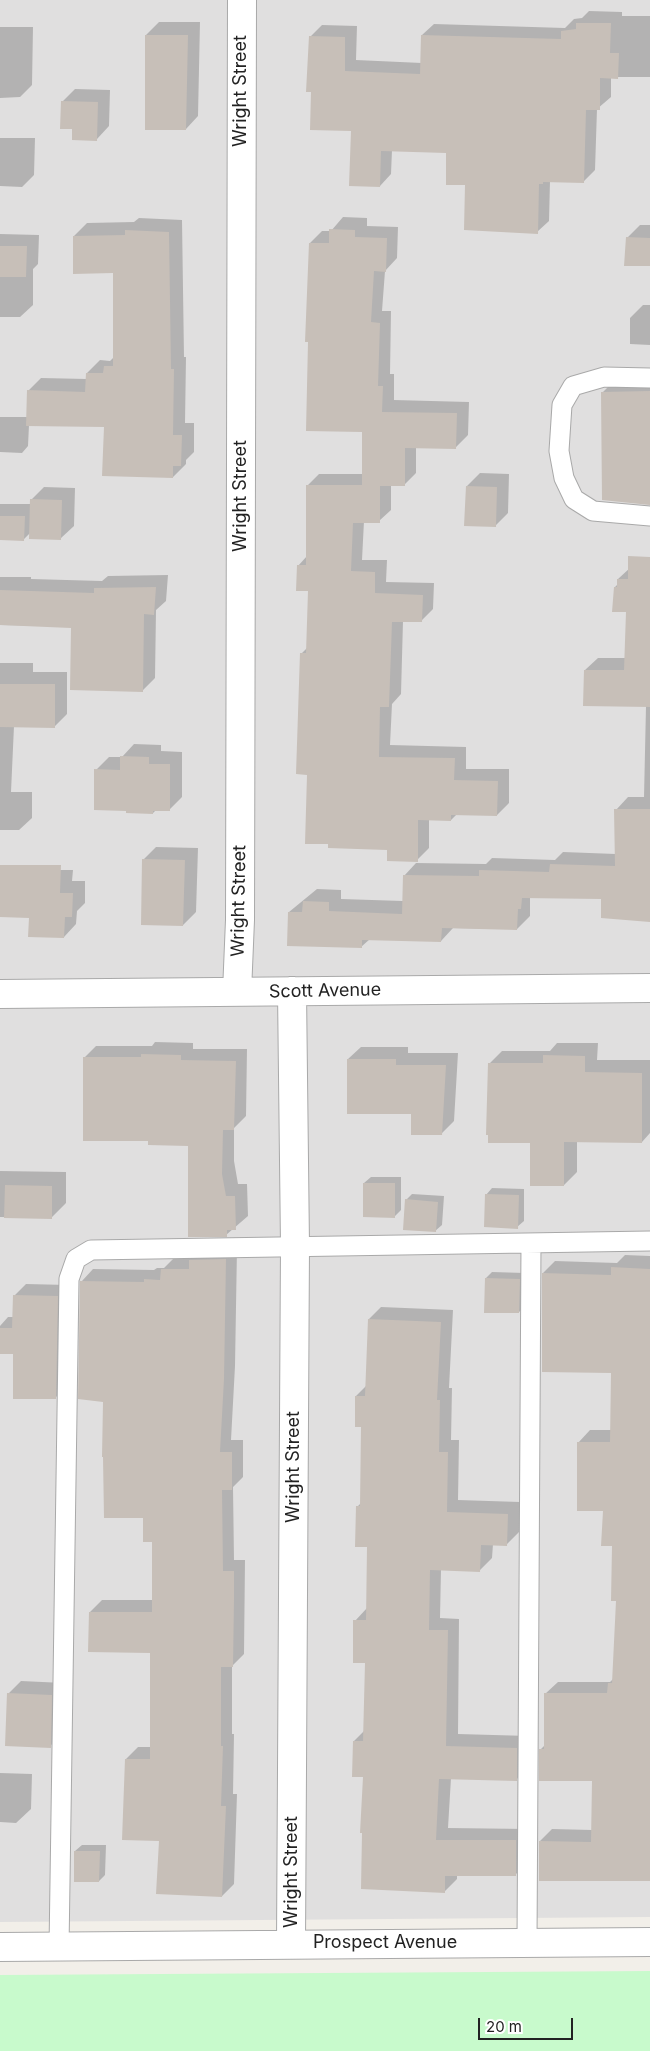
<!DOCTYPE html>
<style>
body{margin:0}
#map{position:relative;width:650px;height:2051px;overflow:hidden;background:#f2efe9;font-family:Inter,sans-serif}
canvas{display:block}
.scale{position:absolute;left:478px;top:2018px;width:95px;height:22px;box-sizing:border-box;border:2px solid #222;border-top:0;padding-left:6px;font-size:15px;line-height:18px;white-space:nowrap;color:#222;-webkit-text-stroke:4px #fff;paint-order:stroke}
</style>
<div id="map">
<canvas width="650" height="2051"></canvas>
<div class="scale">20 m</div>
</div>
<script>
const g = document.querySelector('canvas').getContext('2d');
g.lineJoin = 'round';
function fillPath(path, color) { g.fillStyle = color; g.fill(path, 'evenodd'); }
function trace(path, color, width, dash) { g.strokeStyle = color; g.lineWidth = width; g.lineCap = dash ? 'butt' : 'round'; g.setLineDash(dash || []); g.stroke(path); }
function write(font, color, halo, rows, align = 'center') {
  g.font = font + ' Inter,sans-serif'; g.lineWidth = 5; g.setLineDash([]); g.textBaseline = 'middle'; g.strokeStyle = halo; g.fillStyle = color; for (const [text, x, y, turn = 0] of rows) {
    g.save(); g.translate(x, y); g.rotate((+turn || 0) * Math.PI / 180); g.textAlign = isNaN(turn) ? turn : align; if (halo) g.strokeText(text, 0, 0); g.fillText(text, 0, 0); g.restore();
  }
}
const residential = new Path2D(`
 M0,0H650V1917L0,1922Z`);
const park = new Path2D(`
 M650,1971V2051H0V1975Z`);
const shadow = new Path2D(`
 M589,11L622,12V16H650V77H611V97L597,109L595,170L583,182L550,181L549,221L537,232L466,184L448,152L392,150L391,174L380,186L352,130L312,91L310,37L322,25L357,26L356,60L422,63V35L434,24L565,28L574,19L582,18Z
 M159,22H200L198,116L186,129L146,35Z
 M0,27H33L32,85L20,97L0,98Z
 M75,89L110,90L109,126L97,139L73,128L62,102Z
 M0,138H35L34,175L22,187L0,186Z
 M343,217L367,218V226L398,227L397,258L385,271L382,311H391L390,374H394V400L469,402L468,435L456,447H416V473L404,485H391V510L379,521H364L362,560H387L386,582L434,583L433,609L421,621H403L401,694L392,704L390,745L466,747V769H509V803L497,815L457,814L451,820L429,819V848L417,860L388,848L301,654L307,648L310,590L298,566L307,556V486L319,474H363V431L310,243L322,231H331Z
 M139,218L182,220L184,357H186L185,423H194V452L186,460V464L173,477L105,426L29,425L28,446L22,453L0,452V417H28V391L41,378L87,379V373L100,360L110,361L115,356L114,272L74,236L87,223L134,222Z
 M640,225H650V345L630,344V318L643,305H650V265L627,238Z
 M0,234L39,235L38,264L33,269V305L20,317H0Z
 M621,374H650V505L603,392Z
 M480,473L509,474L508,513L495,526L467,486Z
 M44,487L75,488L74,526L61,538L30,533L24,539H0V504H31V500Z
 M650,561V921L602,898H530V916L517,929L453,928L441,941L370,939L361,947L289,912L317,889L341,890V899L403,901L404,876L416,863L486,864L492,858L555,860L563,852L616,854V810L628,797H644L646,706L585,670L598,658H626L628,611L615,587L618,584V579L631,567Z
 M168,575L166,601L156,610L155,678L142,691L72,626L0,625V577H31V579L102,581L108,576Z
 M0,663H33V672H67V714L54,727L14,726L11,792H32V818L19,830H0Z
 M134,744L161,745V751L182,752V797L169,810H156L153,813L96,770L109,757H122Z
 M156,847L198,848L196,912L183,925L143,860Z
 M44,870H73L72,881H85V903L77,911L76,924L64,937L30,917L0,916V873Z
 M155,1042L193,1043V1049H247L246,1116L234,1128V1161L238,1184H247L248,1216L226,1235L189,1144L149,1140L84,1058L96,1046H152Z
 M557,1043H598L597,1060H650V1133L642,1142L577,1141V1172L564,1185L489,1064L502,1051H550Z
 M361,1047H408V1053H458L454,1121L441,1134L412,1113L348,1059Z
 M0,1109V1171L66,1172V1203L51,1218L0,1217Z
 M371,1177H401V1210L394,1217L364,1183Z
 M492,1188L524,1189V1221L517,1227L486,1195Z
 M412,1194L444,1196L442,1225L435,1231L406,1200Z
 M202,1248H237L235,1366L231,1440H243V1477L233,1487L234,1560H245L244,1654L232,1666V1734H234L233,1794H237L234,1884L222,1896L160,1840L126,1759L138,1747H151V1652L90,1612L102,1600H153V1541L104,1401L82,1281L93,1269L154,1270L157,1268H164L174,1258H192Z
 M625,1255L650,1256V1880L540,1841L552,1829L592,1830L593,1780L541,1749L545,1745V1694L558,1682H610L613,1679L617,1600L614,1545L605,1510L578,1443L590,1430H612V1372L543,1371V1273L555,1261L617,1263Z
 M492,1272L525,1273V1306L519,1312L486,1278Z
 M26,1284L68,1285L67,1386L55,1398L14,1353H0V1326L8,1317H13L14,1296Z
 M381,1307L453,1310L449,1388H452L451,1440H459L458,1500L520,1502L519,1532L507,1544H493L492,1558L480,1570L441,1569L440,1618L459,1619L458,1734L529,1736L528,1767L516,1780L451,1778L448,1828L528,1829V1862L516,1874H457V1879L445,1891L364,1776L354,1741L365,1730L366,1662L355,1621L367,1608L369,1546L357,1507L362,1502L363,1426L356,1396L367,1385L369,1319Z
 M21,1681L64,1683L63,1734L50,1746L8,1694Z
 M0,1773L32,1774L31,1809L16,1823L0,1822Z
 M82,1845H106L105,1875L99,1881L75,1851Z`);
const building = new Path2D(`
 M576,23H611L610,53H619L618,79L600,78V110H586L584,183L543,182V184H539L538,234L464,230L465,185H446V153L381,151L380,187L349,186L351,131L310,130L311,92H306L309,36L345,37V71L420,74L421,35L561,39V31L576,29Z
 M145,35H188L186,130H145Z
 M61,101L98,102L97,141L72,140V129H60Z
 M329,229L355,230V237L387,238L386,272L374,271L371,322L380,323L378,386H383L382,412L457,413L456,449L405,448V486H380V523H353L351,571L375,572V593L423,595L422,622H392L389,707H380L379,757L455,758L454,780L498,781L497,816L451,815V821L418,820V862L387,861V850L328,848V844H305L307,775L296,774L300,653H306L308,591H296L297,565H306V485H362V432L306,431L308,342H305L309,243H329Z
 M125,230L169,232L171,369H174L173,435H182L181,466H173V478L102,476L104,427L26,426L27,390L85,392L86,373H103L104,366H113V273L73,274V236L125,235Z
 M626,237L650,238V266H624Z
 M0,246H27L26,277H0Z
 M650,391V505L602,500L601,392Z
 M466,486L497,487L496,527L464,526Z
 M30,499L62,500L61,540L29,539Z
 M0,516H25L24,541L0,540Z
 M628,556L650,557V707L583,706L584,670H624L626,612H612L614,587H617V579H628Z
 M156,587L154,615L144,614L143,692L70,690L71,628L0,625V590L94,593V588Z
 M0,684H55V728L0,727Z
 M120,756L149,757V764H170V811H153V814L126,813V811L94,810V769L120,770Z
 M614,809H650V922L601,918V899L522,898L521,909H518L517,930L442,928L441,942L362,940V948L287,946L288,912H302L303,901L329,902V911L402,914L403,875L479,876V870L549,872L550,864L615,866Z
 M142,859L185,860L183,926L141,925Z
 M0,865H61L60,893H73L72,917H65L64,938L28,937L29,918L0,917Z
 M141,1054L181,1055V1060L236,1061L234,1130H223L222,1174L226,1196H235L236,1230H227V1237H188V1146L148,1145V1141H83V1057H141Z
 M543,1055L585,1056V1072L642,1073V1143L564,1142V1186H530V1143H488V1135H486L488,1063H543Z
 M347,1059H396V1065H446L442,1135H411V1114H347Z
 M363,1183H395V1218L363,1217Z
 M5,1185L52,1186V1219L4,1218Z
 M485,1194L519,1195L518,1229L484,1227Z
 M405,1199L438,1202L436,1232L403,1230Z
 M226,1259L224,1379L220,1452H232V1490H222L223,1571H234V1598L233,1667H221V1746H223L221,1806H226L222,1897L156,1894L159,1841L122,1840L125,1759H150V1653L88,1652L89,1612H152V1542H143V1518H104L103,1457H102L103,1402L78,1399L80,1281L144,1282V1279L160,1280L161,1269H189V1260Z
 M611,1267L650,1269V1881H539V1841L591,1842L592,1781H539V1749H544V1693H607L608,1683H612L616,1601H611L612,1546H601L603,1511H577V1442H610L611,1373L542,1372V1273L611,1275Z
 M485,1278L520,1279L519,1313H484Z
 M13,1295L58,1296L56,1399H13V1354H0V1328H12Z
 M368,1319L441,1322L437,1400H440L439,1452H448L447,1512L508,1514L507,1546L481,1545L480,1572L430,1570L429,1630H448L446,1746L517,1748V1781L439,1779L436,1840H516V1876H445V1893L361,1889L362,1833H360L363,1777H352L353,1741H363L365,1663H353V1620H366L367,1547H355L356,1506H360L361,1427H355V1396H365Z
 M7,1693L52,1695L51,1748L5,1746Z
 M74,1851H100L99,1882H74Z`);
const service = new Path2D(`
 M650,378L604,377L573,386L562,405L559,451L564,478L574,499L593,511L650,516
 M527,1942L531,1243
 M59,1948L69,1279L76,1259L91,1250L650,1241`);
const minor = new Path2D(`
 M237,992L240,920L242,0
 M0,994L650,988
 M291,1943L295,1246L292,991
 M0,1947L650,1942`);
const streetNames = [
 ["Wright Street",241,91,-90],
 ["Wright Street",241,496,-90],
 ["Wright Street",239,901,-89],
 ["Scott Avenue",325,991,-1],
 ["Wright Street",294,1467,-90],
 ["Wright Street",292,1872,-90],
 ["Prospect Avenue",385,1943]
];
fillPath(residential, '#e0dfdf');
fillPath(park, '#c8facc');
fillPath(shadow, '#0003');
fillPath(building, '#c7bfb8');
trace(service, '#a9a9a9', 21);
trace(minor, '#a9a9a9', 30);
trace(service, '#fff', 19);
trace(minor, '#fff', 28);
write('18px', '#222', '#fff', streetNames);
</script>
